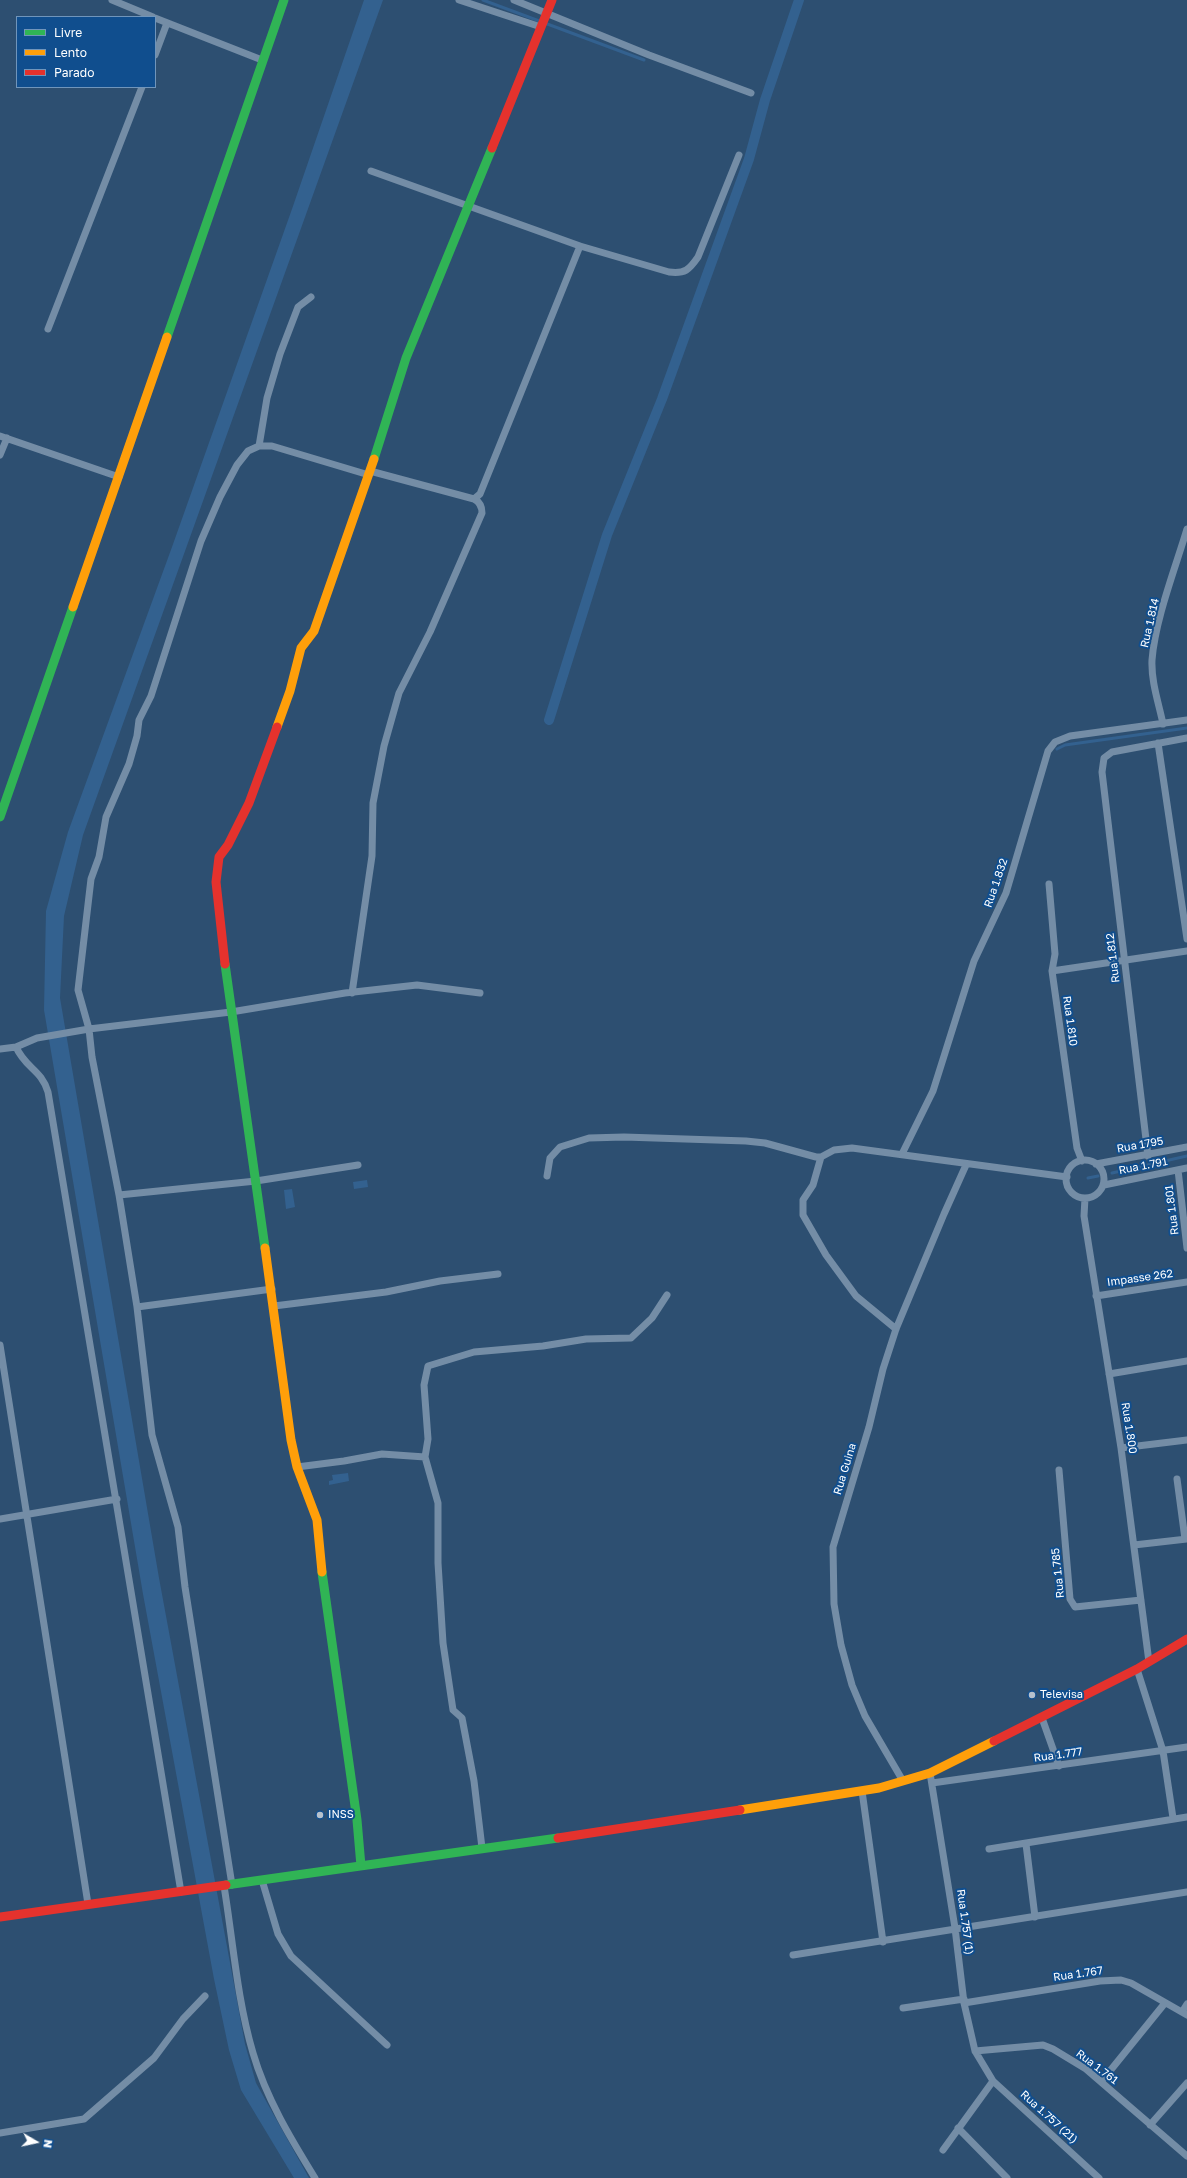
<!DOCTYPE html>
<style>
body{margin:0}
#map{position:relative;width:1187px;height:2178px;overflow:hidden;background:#2d4f71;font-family:"Golos Text",sans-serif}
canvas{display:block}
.legend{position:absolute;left:16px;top:16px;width:140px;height:72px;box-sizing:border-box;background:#104e8e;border:1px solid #7095bb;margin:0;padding:5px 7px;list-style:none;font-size:12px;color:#fff}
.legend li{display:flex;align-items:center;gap:8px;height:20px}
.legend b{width:20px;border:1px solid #7095bb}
.north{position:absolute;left:16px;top:2122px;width:40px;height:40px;-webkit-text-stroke:3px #104e8e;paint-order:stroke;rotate:99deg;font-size:11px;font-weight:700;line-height:16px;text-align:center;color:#fff}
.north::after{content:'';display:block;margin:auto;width:14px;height:18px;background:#fff;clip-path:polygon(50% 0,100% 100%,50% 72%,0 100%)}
</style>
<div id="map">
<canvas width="1187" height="2178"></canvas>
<ul class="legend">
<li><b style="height:5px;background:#30b455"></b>Livre</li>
<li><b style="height:5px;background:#ff9f0a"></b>Lento</li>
<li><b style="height:5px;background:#e5322d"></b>Parado</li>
</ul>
<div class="north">N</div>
</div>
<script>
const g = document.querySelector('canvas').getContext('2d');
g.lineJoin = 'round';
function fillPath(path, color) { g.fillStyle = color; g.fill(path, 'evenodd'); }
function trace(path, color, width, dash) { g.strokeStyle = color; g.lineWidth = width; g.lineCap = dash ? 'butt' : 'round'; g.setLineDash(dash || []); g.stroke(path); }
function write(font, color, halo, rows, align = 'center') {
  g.font = font + ' "Golos Text",sans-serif'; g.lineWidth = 4; g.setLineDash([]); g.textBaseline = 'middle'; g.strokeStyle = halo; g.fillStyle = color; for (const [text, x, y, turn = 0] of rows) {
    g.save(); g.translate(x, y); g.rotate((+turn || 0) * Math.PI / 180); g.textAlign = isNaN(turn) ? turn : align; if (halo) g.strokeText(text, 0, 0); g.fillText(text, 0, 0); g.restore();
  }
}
const water = new Path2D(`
 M364,0H383L83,835L64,916L60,998L159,1578L245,2044L256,2083L309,2178H294L241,2090L229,2050L214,1979L143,1594L44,1010L46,911L68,832L172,547L292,209Z
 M367,1180L368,1187L354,1189L353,1182Z
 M292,1189L295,1207L286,1209L284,1190Z
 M348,1473L349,1481L329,1485V1481L333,1480L332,1475Z`);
const stream = new Path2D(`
 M483,0L644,60
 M1057,749L1065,745L1187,728
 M1112,1173L1187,1156
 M1088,1178L1098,1176`);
const canal = new Path2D(`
 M549,720L607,535L662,399L749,159L765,100L799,0`);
const street = new Path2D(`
 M112,0L153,17
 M459,0L541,27
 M514,0L649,55L751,93
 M155,18L262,60
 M155,55L167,23
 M371,171L580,246L669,272C685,274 689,270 698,257L739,155
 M48,329L142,87
 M0,436L119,477
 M259,446L267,398L280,354L298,307L311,297
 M0,455L7,438
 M370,471L474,499L480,494L580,246
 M1163,724C1159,704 1151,682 1152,660C1155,620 1175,569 1187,529
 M1158,743L1187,939
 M1049,884L1055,954L1052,971L1077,1148L1082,1161
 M1052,971L1187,951
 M352,993L372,856L373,803L384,746L399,693L430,632L482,513C482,507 480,502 474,499
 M16,1047L37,1038L89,1029L231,1012L345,993L417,985L480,993
 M0,1049L16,1047C26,1069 41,1069 48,1092L181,1892
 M902,1154L933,1091L974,961L1006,893L1048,751L1055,742L1070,736L1187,720
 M1148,1156L1102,772L1104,758L1112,752L1187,738
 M821,1157L813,1185L803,1200V1215L826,1255L856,1296L896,1329
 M1066 1179a19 19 0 1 1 38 0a19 19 0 1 1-38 0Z
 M1096,1164L1187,1147
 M1178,1170L1187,1248
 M547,1176L550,1158L560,1147L589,1138L624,1137L746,1141L765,1143L816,1157H821L834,1150L852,1148L1067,1177
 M1104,1185L1187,1168
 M119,1195L256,1181L358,1165
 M1085,1198L1084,1216L1121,1448L1149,1662
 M1096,1296L1187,1282
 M274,1306L386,1292L440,1281L498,1274
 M137,1307L272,1289
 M0,1345L88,1904
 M1109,1374L1187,1361
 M1121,1448L1187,1440
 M297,1467L344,1461L382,1454L425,1457
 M1059,1470L1070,1599L1075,1607L1141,1600
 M1177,1479L1185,1539
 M0,1519L117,1499
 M1134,1545L1187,1539
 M1137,1669L1163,1751L1173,1818
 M1042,1718L1059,1766
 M930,1773L955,1928L964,2003L975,2051L993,2081L1099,2178
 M903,1781L865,1716L852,1685L841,1645L834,1604L833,1547L869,1427L883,1369L896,1329L944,1214L966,1165
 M932,1783L1187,1747
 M862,1791L883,1942
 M1026,1844L1035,1917
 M482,1848L474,1781L462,1718L453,1710L443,1643L438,1563V1503L425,1457L428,1439L424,1385L428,1366L474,1352L543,1346L586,1339L631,1338L652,1318L667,1295
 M989,1849L1187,1817
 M262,1880L278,1934L291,1956L387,2045
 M232,1885L185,1587L178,1527L152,1435L137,1307L119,1195L92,1057L89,1029L78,990L91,879L99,857L106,817L129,764L137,736L139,720L151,696L201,541L220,497L237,465L248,451L259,446H272L369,475
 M224,1886C233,1941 237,1999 253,2053C266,2098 291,2139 315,2178
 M793,1955L1187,1892
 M964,2003L1100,1981L1121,1980L1131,1983L1187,2015
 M903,2008L964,1999
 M1182,2012L1187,2004
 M975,2051L1043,2045L1053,2049L1086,2069L1187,2156
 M1101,2082L1165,2003
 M1150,2125L1187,2083
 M958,2128L1007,2178
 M0,2133L84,2119L154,2058L183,2019L205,1996
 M943,2150L993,2081`);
const fast = new Path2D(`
 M167,337L284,0
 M374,459L406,358L492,148
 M0,817L73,607
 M225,964L265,1248
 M322,1572L357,1820L361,1866
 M226,1885L558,1838`);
const slow = new Path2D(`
 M73,607L167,337
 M277,727L290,691L301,648L314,631L374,459
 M265,1248L291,1440L297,1467L317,1520L322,1572
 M740,1810L879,1788L930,1773L994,1741`);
const jam = new Path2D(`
 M492,148L552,0
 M225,964L216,882L219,857L228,845L249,803L277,727
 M994,1741L1137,1669L1187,1639
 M558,1838L740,1810
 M0,1917L226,1885`);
const markers = [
 [1032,1695,4,"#b6c1cd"],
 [320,1815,4,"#b6c1cd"]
];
const streetNames = [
 ["Rua 1.814",1150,623,-77],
 ["Rua 1.832",996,883,-71],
 ["Rua 1.812",1113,958,-97],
 ["Rua 1.810",1070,1021,82],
 ["Rua 1795",1140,1145,-10],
 ["Rua 1.791",1143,1166,-11],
 ["Rua 1.801",1172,1210,-97],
 ["Impasse 262",1140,1278,-8],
 ["Rua 1.800",1129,1428,81],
 ["Rua Guina",845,1469,-73],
 ["Rua 1.785",1058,1573,-96],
 ["Rua 1.777",1058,1755,-8],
 ["Rua 1.757 (1)",965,1922,82],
 ["Rua 1.767",1078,1974,-8],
 ["Rua 1.761",1097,2067,37],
 ["Rua 1.757 (21)",1049,2117,42]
];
const poiNames = [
 ["Televisa",1040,1695],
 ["INSS",328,1815]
];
fillPath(water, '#33618f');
trace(stream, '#33618f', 3);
trace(canal, '#33618f', 10);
trace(street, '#748da6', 7);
trace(fast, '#30b455', 9);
trace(slow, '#ff9f0a', 9);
trace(jam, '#e5322d', 9);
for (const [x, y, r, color] of markers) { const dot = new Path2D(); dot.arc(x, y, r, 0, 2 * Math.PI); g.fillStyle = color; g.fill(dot); trace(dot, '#104e8e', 1.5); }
write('11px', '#fff', '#104e8e', streetNames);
write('11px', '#fff', '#104e8e', poiNames, 'left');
</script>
